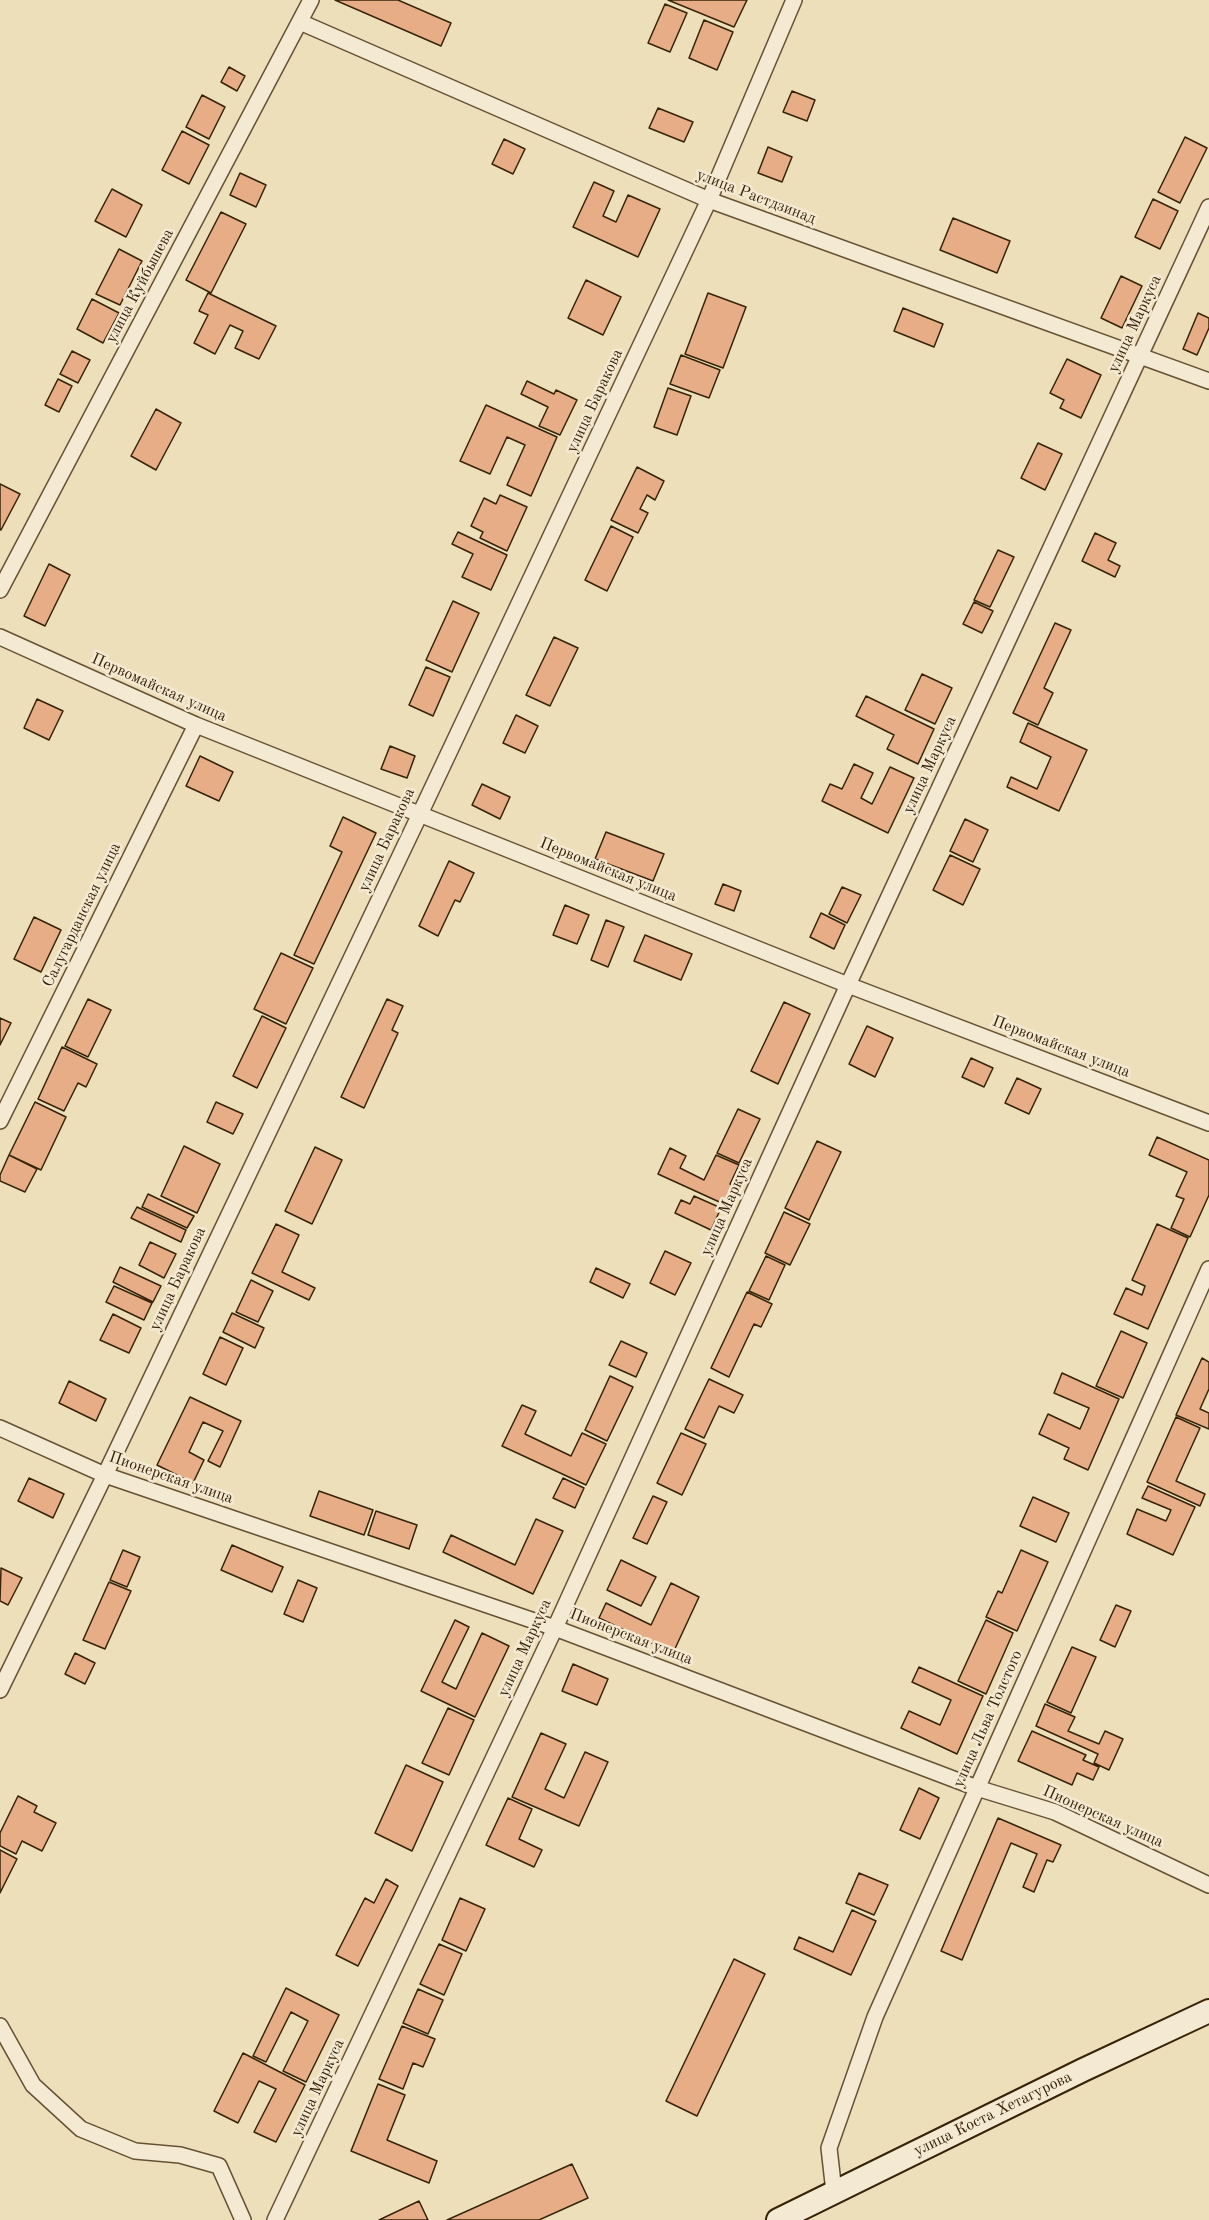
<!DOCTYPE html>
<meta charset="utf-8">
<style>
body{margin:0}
canvas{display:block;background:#eedfbb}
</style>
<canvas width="1209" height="2220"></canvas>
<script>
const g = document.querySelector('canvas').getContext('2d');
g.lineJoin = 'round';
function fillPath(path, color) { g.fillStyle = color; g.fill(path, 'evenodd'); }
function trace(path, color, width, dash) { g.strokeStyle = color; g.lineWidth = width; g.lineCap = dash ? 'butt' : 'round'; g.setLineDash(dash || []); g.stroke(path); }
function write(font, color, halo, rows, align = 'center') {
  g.font = font + ' "Old Standard TT",serif'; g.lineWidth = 5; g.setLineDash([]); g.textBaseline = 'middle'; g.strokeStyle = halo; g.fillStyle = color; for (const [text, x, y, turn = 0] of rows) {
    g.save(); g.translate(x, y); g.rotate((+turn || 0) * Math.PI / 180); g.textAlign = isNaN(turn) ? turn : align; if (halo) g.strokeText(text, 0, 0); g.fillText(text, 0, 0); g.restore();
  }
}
const building = new Path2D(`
 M335,0H398L451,23L441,46Z
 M668,0H747L734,27Z
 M665,4L687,13L670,52L648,43Z
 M704,20L733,32L717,70L689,58Z
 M229,67L245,76L237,91L221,82Z
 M792,91L815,100L807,121L783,112Z
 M202,95L225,107L209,139L186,127Z
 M658,108L693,122L684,142L649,128Z
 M182,131L209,145L189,184L162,170Z
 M1185,137L1207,148L1180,203L1158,192Z
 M504,139L525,149L513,174L492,164Z
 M768,147L792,157L782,182L758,173Z
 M240,173L266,185L256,207L230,195Z
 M594,182L614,191L603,216L616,222L628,195L660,209L638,257L573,227Z
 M112,189L142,205L126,237L95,221Z
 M1153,199L1178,211L1160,249L1135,237Z
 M221,212L246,224L211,293L186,280Z
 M953,218L1010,241L997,273L940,250Z
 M119,249L142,261L120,305L96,294Z
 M1121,276L1142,286L1122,328L1101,318Z
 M586,280L621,297L603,335L568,318Z
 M208,293L276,326L259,359L235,348L243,331L230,325L215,354L194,343L208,315L199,311Z
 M708,293L746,307L723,368L685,354Z
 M92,299L119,313L103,343L77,329Z
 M903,308L943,324L934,347L894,331Z
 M1198,313L1209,318V328L1197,355L1183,349Z
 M72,351L90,360L78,383L60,374Z
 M681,355L720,370L709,398L670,384Z
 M1067,359L1101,375L1081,418L1060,408L1064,400L1050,393Z
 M58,379L72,386L59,412L45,405Z
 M527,381L554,394L556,390L577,400L560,435L539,426L548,407L521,394Z
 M668,388L691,396L677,435L654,427Z
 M486,405L557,437L531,496L507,485L525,445L507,437L490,474L460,461Z
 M156,409L181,423L156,470L131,456Z
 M1038,443L1062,454L1045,490L1021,478Z
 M637,467L664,481L655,500L647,495L640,509L648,513L638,533L611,520Z
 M0,484L20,494L1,530H0Z
 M500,495L527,507L507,551L480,538L483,532L471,526L484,498L496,504Z
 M611,526L633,537L607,591L585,580Z
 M458,532L507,555L491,590L462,577L473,554L452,544Z
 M1095,533L1116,543L1108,560L1120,566L1115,577L1082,561Z
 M998,550L1014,557L990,607L974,600Z
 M49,564L70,575L45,626L24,616Z
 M453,601L479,613L452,672L426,660Z
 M974,602L993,611L982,633L963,624Z
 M1055,623L1071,630L1044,688L1053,693L1038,725L1013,713Z
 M554,637L578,648L550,706L526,695Z
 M426,667L450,677L433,716L409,705Z
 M922,674L952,688L935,724L905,710Z
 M866,696L934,729L918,764L887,749L894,735L856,716Z
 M37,699L63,711L49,740L24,728Z
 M516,715L538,726L525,753L503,743Z
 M1028,723L1087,750L1059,811L1007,787L1011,777L1037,789L1051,757L1020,742Z
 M390,746L415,756L407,778L381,769Z
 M200,756L233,772L219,801L186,786Z
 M854,764L873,773L861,798L872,804L890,767L914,778L888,833L822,801L830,784L842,789Z
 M482,784L510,797L500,819L472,805Z
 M343,817L376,833L314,964L294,955L342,852L330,846Z
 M965,819L988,830L973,862L950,851Z
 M606,832L664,854L653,881L595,859Z
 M950,855L980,869L963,905L933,890Z
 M449,861L474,873L460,902L455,900L438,936L419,926Z
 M723,884L741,891L734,911L715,904Z
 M842,887L861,895L847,923L829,914Z
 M565,905L589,915L577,944L553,935Z
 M821,913L845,925L834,949L810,937Z
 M34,917L61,930L41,972L14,959Z
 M606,920L624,927L608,967L591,960Z
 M645,935L692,954L681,980L634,961Z
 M281,953L313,968L286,1024L254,1009Z
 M88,999L111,1010L88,1057L65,1046Z
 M387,999L403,1006L392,1030L398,1033L364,1108L341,1097Z
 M784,1002L810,1014L778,1084L751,1071Z
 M262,1016L286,1028L257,1088L233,1076Z
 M0,1018L11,1023L0,1045Z
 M867,1026L893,1038L875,1077L849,1064Z
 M62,1047L97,1064L86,1087L78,1083L64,1111L38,1099Z
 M971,1058L993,1068L984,1087L962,1077Z
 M1017,1078L1041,1089L1029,1114L1005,1103Z
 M35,1102L66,1117L41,1170L9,1155Z
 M216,1102L243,1114L233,1134L207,1122Z
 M738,1109L760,1119L739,1163L717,1153Z
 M1157,1137L1209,1160V1195L1190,1237L1171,1228L1184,1199L1176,1196L1187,1172L1149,1155Z
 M817,1141L841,1152L809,1220L785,1208Z
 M184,1146L220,1164L197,1213L161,1196Z
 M315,1147L342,1160L312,1224L285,1211Z
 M670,1148L686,1156L680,1168L704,1180L716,1155L739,1165L730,1184L735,1186L726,1205L658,1174Z
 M9,1155L37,1169L25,1192L0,1181V1175Z
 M148,1194L194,1216L187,1228L142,1207Z
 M694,1196L721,1208L711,1230L675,1213L681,1200L690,1204Z
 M137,1207L186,1230L181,1242L131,1218Z
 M784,1212L810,1224L790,1265L765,1253Z
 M276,1224L299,1235L282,1272L315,1288L309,1300L252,1273Z
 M1157,1224L1188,1238L1148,1329L1114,1314L1126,1288L1142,1295L1145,1286L1132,1280Z
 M150,1242L176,1254L164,1278L139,1265Z
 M665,1251L691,1263L675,1295L650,1283Z
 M766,1256L785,1265L769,1300L749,1291Z
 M120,1267L161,1286L153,1302L113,1282Z
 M596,1268L630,1284L623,1298L590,1282Z
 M251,1280L273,1291L258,1322L236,1312Z
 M114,1286L152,1303L144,1320L106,1302Z
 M747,1292L772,1304L761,1327L754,1324L729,1377L711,1368Z
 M232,1313L264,1328L255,1348L223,1332Z
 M113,1314L141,1328L129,1353L100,1340Z
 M1121,1331L1147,1343L1123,1398L1096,1386Z
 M220,1337L243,1348L226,1385L203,1374Z
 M621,1341L647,1353L636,1377L609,1365Z
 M1202,1358L1209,1362V1389L1200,1409L1209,1413V1429L1176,1415Z
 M1062,1373L1119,1399L1088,1470L1064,1459L1069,1448L1039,1434L1048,1414L1080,1429L1089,1408L1054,1393Z
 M610,1376L633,1387L607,1441L585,1430Z
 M709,1379L743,1395L734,1413L719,1406L704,1438L685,1429Z
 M69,1381L106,1399L96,1421L59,1403Z
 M190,1397L241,1421L220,1467L208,1461L223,1431L203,1422L189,1452L204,1460L193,1483L157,1465Z
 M522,1405L536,1411L525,1434L571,1456L582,1433L606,1444L586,1485L502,1446Z
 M1176,1417L1200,1428L1176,1481L1205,1494L1200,1506L1147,1482Z
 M681,1433L706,1444L682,1495L657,1483Z
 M29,1478L64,1494L53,1518L18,1501Z
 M563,1478L584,1488L575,1508L553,1498Z
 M1148,1486L1195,1507L1173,1555L1127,1534L1137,1509L1166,1521L1171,1510L1142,1498Z
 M319,1491L373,1510L364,1535L310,1516Z
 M653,1496L667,1502L647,1544L633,1538Z
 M1033,1497L1069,1513L1056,1542L1020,1526Z
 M376,1511L417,1525L409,1549L368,1535Z
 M536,1519L563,1531L533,1594L443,1552L451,1535L515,1565Z
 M232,1545L283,1567L272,1592L221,1570Z
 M123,1550L140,1557L127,1587L110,1580Z
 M1021,1550L1048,1562L1017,1631L986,1617L998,1591L1002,1593Z
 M621,1560L656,1577L641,1606L607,1590Z
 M1,1568L22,1578L8,1605L0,1601Z
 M298,1580L317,1588L303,1622L284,1614Z
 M109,1582L131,1591L105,1649L83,1640Z
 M671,1583L699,1597L673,1653L599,1618L606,1603L651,1625Z
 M1116,1605L1131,1611L1115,1647L1100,1640Z
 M455,1620L469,1627L442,1682L456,1689L482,1633L509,1646L475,1717L421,1691Z
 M986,1620L1013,1633L986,1694L958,1681Z
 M1072,1647L1096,1657L1071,1713L1047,1702Z
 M75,1653L95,1663L85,1684L65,1674Z
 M573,1664L608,1679L597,1705L562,1691Z
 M919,1667L983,1696L957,1754L901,1728L909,1711L940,1725L951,1700L912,1682Z
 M1045,1704L1075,1717L1068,1731L1099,1744L1105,1731L1123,1739L1109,1770L1094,1763L1098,1754L1036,1726Z
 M448,1708L474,1720L449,1775L422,1763Z
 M1032,1731L1086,1755L1083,1760L1099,1767L1093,1780L1077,1773L1072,1785L1018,1761Z
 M541,1733L566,1744L545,1789L564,1798L585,1752L608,1762L579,1826L512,1797Z
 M406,1765L443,1782L412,1851L375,1833Z
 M919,1788L939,1798L920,1839L900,1830Z
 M18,1796L37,1806L34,1812L56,1823L42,1851L22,1841L16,1854L0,1846V1833Z
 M508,1798L532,1809L519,1839L542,1850L534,1867L486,1845Z
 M998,1818L1061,1845L1053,1862L1047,1860L1034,1892L1023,1887L1037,1854L1011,1843L962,1960L941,1951Z
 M0,1850L17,1859L0,1893Z
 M859,1873L888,1885L874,1915L846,1903Z
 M386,1879L398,1886L358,1966L336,1955L365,1898L374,1903Z
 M460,1898L485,1909L466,1951L442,1940Z
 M852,1910L876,1921L851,1975L794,1949L799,1937L833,1952Z
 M439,1944L462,1954L444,1995L420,1984Z
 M734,1959L765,1974L697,2116L666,2101Z
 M286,1988L339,2015L306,2082L283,2071L308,2021L291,2012L266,2062L253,2056Z
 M418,1989L443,2000L428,2034L403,2023Z
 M402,2026L435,2039L423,2067L413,2063L403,2089L379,2079Z
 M243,2053L305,2085L276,2142L254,2132L276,2089L259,2081L238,2123L214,2111Z
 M378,2084L405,2095L387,2140L437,2161L429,2183L351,2151Z
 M572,2164L588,2198L539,2220H447Z
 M419,2201L428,2220H379Z`);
const street = new Path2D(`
 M300,22L709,200L1209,381
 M0,590L311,0
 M0,637L196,725L848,985L1209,1123
 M0,1121L196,725
 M0,1428L105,1475L555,1628L977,1788L1055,1812L1209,1885
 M0,1690L105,1475L420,814L709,200L794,0
 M0,2026L33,2085L81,2129L135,2151L180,2155L219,2166L243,2220
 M834,2192L829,2148L875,2017L1209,1269
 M275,2220L555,1628L848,985L1209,207`);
const secondary = new Path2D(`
 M778,2220L1083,2070L1209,2011`);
const streetNames = [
 ["улица Растдзинад",756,197,21],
 ["улица Куйбышева",140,286,-62],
 ["улица Маркуса",1135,324,-65],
 ["улица Баракова",595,401,-65],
 ["Первомайская улица",159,688,24],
 ["улица Маркуса",930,765,-65],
 ["улица Баракова",387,840,-65],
 ["Первомайская улица",608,870,22],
 ["Салугарданская улица",82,915,-64],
 ["Первомайская улица",1061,1047,21],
 ["улица Маркуса",727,1207,-66],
 ["улица Баракова",178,1279,-65],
 ["Пионерская улица",171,1478,19],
 ["Пионерская улица",631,1637,21],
 ["улица Маркуса",525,1648,-65],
 ["улица Льва Толстого",988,1719,-66],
 ["Пионерская улица",1103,1817,24],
 ["улица Маркуса",318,2088,-65],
 ["улица Коста Хетагурова",993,2114,-26]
];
fillPath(building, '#e7ad87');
trace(building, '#372308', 1.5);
trace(street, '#655235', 18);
trace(secondary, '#372308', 26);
trace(street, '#f4ead3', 15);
trace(secondary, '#f4ead3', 22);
write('16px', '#372308', '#f4ead3', streetNames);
</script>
